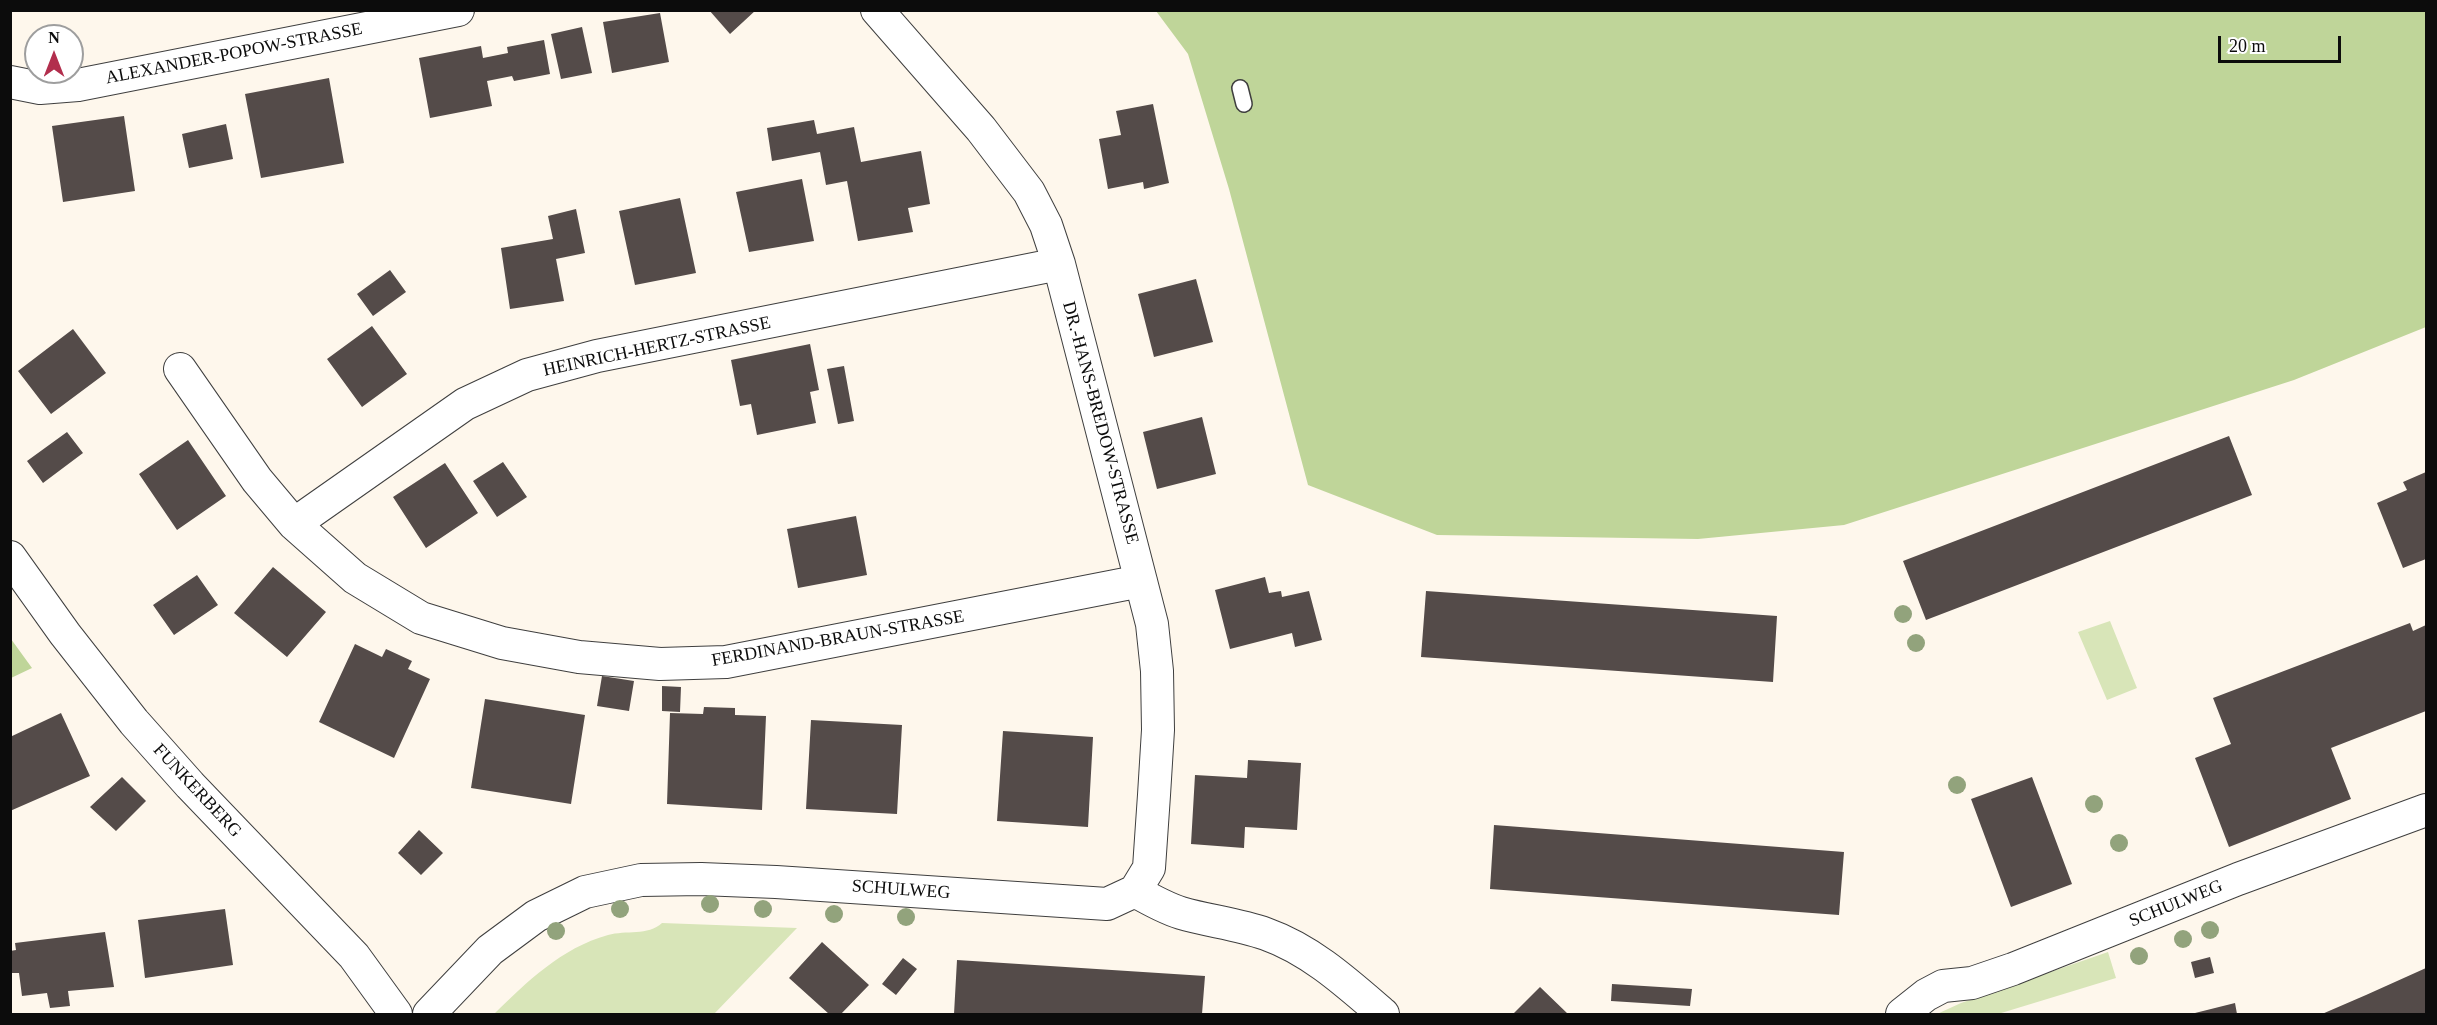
<!DOCTYPE html>
<style>
body{margin:0}
#map{position:relative;width:2437px;height:1025px;overflow:hidden;background:#fef7ec;font-family:Georgia,serif}
canvas{display:block}
.frame{position:absolute;inset:0;border:12px solid #0c0c0c;pointer-events:none}
.north{position:absolute;left:24px;top:24px;width:60px;height:60px;box-sizing:border-box;background:#fff;border:2px solid #9e9e9e;border-radius:50%;rotate:0deg;font-size:16px;font-weight:700;line-height:24px;text-align:center;color:#0c0c0c}
.north::after{content:'';display:block;margin:auto;width:21px;height:27px;background:#b22e4d;clip-path:polygon(50% 0,100% 100%,50% 72%,0 100%)}
.scale{position:absolute;left:2218px;top:36px;width:123px;height:27px;box-sizing:border-box;border:3px solid #0c0c0c;border-top:0;padding-left:8px;font-size:18px;line-height:21px;white-space:nowrap;color:#0c0c0c;-webkit-text-stroke:4px #fff;paint-order:stroke}
</style>
<div id="map">
<canvas width="2437" height="1025"></canvas>
<div class="frame"></div>
<div class="north">N</div>
<div class="scale">20 m</div>
</div>
<script>
const g = document.querySelector('canvas').getContext('2d');
g.lineJoin = 'round';
function fillPath(path, color) { g.fillStyle = color; g.fill(path, 'evenodd'); }
function trace(path, color, width, dash) { g.strokeStyle = color; g.lineWidth = width; g.lineCap = dash ? 'butt' : 'round'; g.setLineDash(dash || []); g.stroke(path); }
function write(font, color, halo, rows, align = 'center') {
  g.font = font + ' Georgia,serif'; g.lineWidth = 6; g.setLineDash([]); g.textBaseline = 'middle'; g.strokeStyle = halo; g.fillStyle = color; for (const [text, x, y, turn = 0] of rows) {
    g.save(); g.translate(x, y); g.rotate((+turn || 0) * Math.PI / 180); g.textAlign = isNaN(turn) ? turn : align; if (halo) g.strokeText(text, 0, 0); g.fillText(text, 0, 0); g.restore();
  }
}
const green = new Path2D(`
 M2110,621L2137,688L2107,700L2078,632Z
 M662,923L797,928L714,1014H494C527,982 561,948 608,935C626,930 648,936 662,923Z
 M2108,952L2116,978L1998,1014H1937L1961,1003Z`);
const forest = new Path2D(`
 M1156,11H2426V327L2294,380L1844,525L1698,539L1437,535L1308,485L1229,189L1188,54Z
 M11,639L32,668L11,678H10Z`);
const building = new Path2D(`
 M709,10H756L730,34Z
 M660,13L669,62L612,73L603,22Z
 M582,27L592,73L561,79L551,34Z
 M544,40L550,74L514,81L512,76L487,81L492,106L430,118L419,58L481,46L483,58L508,53L507,47Z
 M329,78L344,163L261,178L245,94Z
 M1153,104L1169,183L1144,189L1143,182L1108,189L1099,139L1121,135L1116,111Z
 M124,116L135,191L63,202L52,126Z
 M814,120L817,134L854,127L861,162L921,151L930,204L908,208L913,232L858,241L847,181L826,185L820,152L772,161L767,128Z
 M226,124L233,159L189,168L182,134Z
 M802,179L814,241L749,252L736,192Z
 M680,198L696,273L635,285L619,211Z
 M576,209L585,253L556,259L564,301L510,309L501,248L553,239L548,216Z
 M390,270L406,292L373,316L357,294Z
 M1196,279L1213,342L1154,357L1138,294Z
 M372,326L407,374L362,407L327,359Z
 M73,329L106,373L51,414L18,371Z
 M810,344L819,390L810,392L816,423L757,435L751,404L740,406L731,360Z
 M844,366L854,421L838,424L827,369Z
 M1202,417L1216,474L1157,489L1143,432Z
 M67,432L83,453L43,483L27,461Z
 M2229,436L2252,495L1926,620L1903,561Z
 M188,440L226,496L177,530L139,474Z
 M503,462L527,497L497,517L473,481Z
 M445,463L478,513L426,548L393,497Z
 M2426,472V559L2403,568L2377,503L2407,490L2403,482Z
 M856,516L867,575L798,588L787,529Z
 M273,567L326,612L287,657L234,613Z
 M197,575L218,605L174,635L153,605Z
 M1265,577L1269,593L1281,591L1282,597L1309,591L1322,640L1295,647L1292,633L1230,649L1215,590Z
 M1426,591L1777,616L1773,682L1421,657Z
 M2410,623L2413,631L2426,625V711L2331,748L2351,799L2229,847L2195,758L2231,744L2213,698Z
 M355,644L382,657L386,649L412,661L408,669L430,679L394,758L319,722Z
 M602,676L634,681L629,711L597,706Z
 M662,686L681,687L680,712L662,711Z
 M485,699L585,715L571,804L471,788Z
 M704,707L735,708V715L766,716L762,810L667,804L670,713L703,714Z
 M61,713L90,776L10,811V737Z
 M811,720L902,725L897,814L806,809Z
 M1003,731L1093,737L1088,827L997,821Z
 M1248,760L1301,763L1297,830L1245,827L1244,848L1191,844L1195,775L1247,778Z
 M122,777L146,801L116,831L90,807Z
 M2032,777L2072,884L2011,907L1971,799Z
 M1494,825L1844,852L1839,915L1490,889Z
 M419,830L443,853L421,875L398,853Z
 M225,909L233,965L145,978L138,920Z
 M105,932L114,987L68,991L70,1006L50,1008L47,993L22,996L19,973H10V951L16,950L15,943Z
 M822,942L869,985L841,1014H829L789,978Z
 M2210,957L2214,973L2195,978L2191,962Z
 M903,958L917,969L896,995L882,984Z
 M957,960L1205,976L1202,1014H954Z
 M2426,968V1014H2322L2366,995Z
 M1612,984L1692,989L1690,1006L1611,1001Z
 M1540,987L1568,1014H1513Z
 M2235,1003L2237,1014H2191Z`);
const lane = new Path2D(`
 M1240,88L1244,104`);
const street = new Path2D(`
 M877,10L981,129L1029,192L1046,225L1059,264L1152,624L1157,671L1158,730L1154,795L1149,868L1135,891
 M10,82L40,88L78,85L458,10
 M180,369L257,480L294,524L355,578L421,618L502,643L579,657L660,664L726,662L1141,581
 M294,524L465,404L527,375L597,356L1059,264
 M10,557L65,634L134,722L190,785L354,956L396,1014
 M1135,891C1149,899 1165,908 1181,913C1208,921 1238,924 1266,934C1311,950 1347,983 1383,1014
 M429,1014L490,950L536,916L585,892L641,880L701,879L776,882L1107,904L1135,891
 M1902,1014L1926,995L1943,986L1972,983L2013,969L2238,879L2426,810`);
const trees = [
 [1903,614],
 [1916,643],
 [1957,785],
 [2094,804],
 [2119,843],
 [710,904],
 [620,909],
 [763,909],
 [834,914],
 [906,917],
 [2210,930],
 [556,931],
 [2183,939],
 [2139,956]
];
const streetNames = [
 ["ALEXANDER-POPOW-STRASSE",234,54,-11],
 ["HEINRICH-HERTZ-STRASSE",657,347,-12],
 ["DR.-HANS-BREDOW-STRASSE",1100,423,75],
 ["FERDINAND-BRAUN-STRASSE",838,639,-10],
 ["FUNKERBERG",197,791,47],
 ["SCHULWEG",901,890,4],
 ["SCHULWEG",2176,904,-22]
];
fillPath(green, '#d8e5b8');
fillPath(forest, '#bfd599');
fillPath(building, '#544b49');
trace(lane, '#3f3f3f', 18);
trace(street, '#3f3f3f', 34);
trace(lane, '#fff', 15);
trace(street, '#fff', 32);
g.fillStyle = '#92a37c';
for (const [x, y] of trees) { g.beginPath(); g.arc(x, y, 9, 0, 2 * Math.PI); g.fill(); }
write('18px', '#0c0c0c', '#fff', streetNames);
</script>
